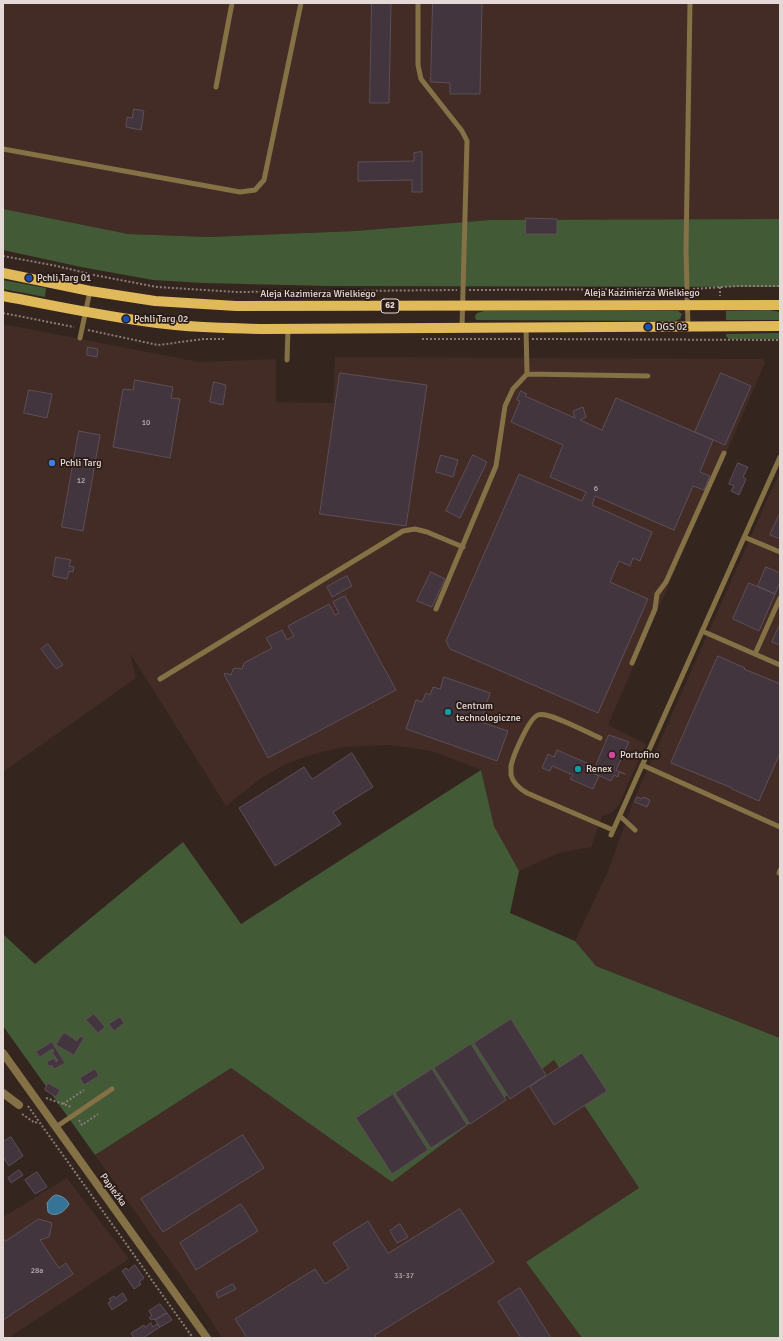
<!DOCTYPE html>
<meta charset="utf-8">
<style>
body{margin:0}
#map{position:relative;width:783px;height:1341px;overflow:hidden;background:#34251f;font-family:Signika,sans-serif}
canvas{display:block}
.frame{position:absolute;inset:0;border:4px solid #e4d9d6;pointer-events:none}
</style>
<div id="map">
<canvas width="783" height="1341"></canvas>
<div class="frame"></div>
</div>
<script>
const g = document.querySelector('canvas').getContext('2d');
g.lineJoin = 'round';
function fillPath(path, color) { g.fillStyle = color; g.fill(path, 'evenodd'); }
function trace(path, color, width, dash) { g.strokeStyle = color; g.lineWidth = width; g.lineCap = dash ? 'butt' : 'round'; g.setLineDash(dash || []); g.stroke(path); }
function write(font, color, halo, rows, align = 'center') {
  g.font = font + ' Signika,sans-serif'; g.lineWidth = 3.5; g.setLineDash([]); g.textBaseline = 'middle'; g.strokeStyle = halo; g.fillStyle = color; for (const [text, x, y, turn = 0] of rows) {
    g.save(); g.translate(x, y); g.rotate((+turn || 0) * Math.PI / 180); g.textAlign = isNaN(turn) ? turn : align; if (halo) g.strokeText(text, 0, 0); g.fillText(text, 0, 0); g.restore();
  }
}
const built = new Path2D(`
 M3,3H780V219L490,220L355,231L209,237L128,234L93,229L3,211Z
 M3,324L199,362L276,359V402L333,403L335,357L763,359L765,363L608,725L646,744L619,804L613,812L602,816L591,847L559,853L519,871L494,826L481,770L435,752L413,748L388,745L345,747L325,751L304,757L282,766L260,779L226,806L130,653L136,678L3,772Z
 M780,471V1038L596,966L575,941L608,871L633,802Z
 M554,1060L639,1188L526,1262L582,1338H222L199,1302L95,1155L231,1068L392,1181Z
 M67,1178L129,1259L8,1338H3V1217Z`);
const green = new Path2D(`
 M3,209L128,234L209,237L355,231L490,220L780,219V287L327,286L203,283L153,280L81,267L3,250Z
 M3,280L46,288L45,297L3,289Z
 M769,310L780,312V320H726V311Z
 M484,311H678L682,314L680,319L674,321L476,320L475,316L477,313Z
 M780,333V339H729L726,336V334Z
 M481,770L494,826L519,871L510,913L575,941L596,966L780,1038V1338H582L526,1262L639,1188L554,1060L392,1182L231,1068L95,1155L3,1026V934L35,964L183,842L241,924Z`);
const water = new Path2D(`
 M56,1195C62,1196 66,1198 69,1204C65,1212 55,1218 48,1212L47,1203L52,1197Z`);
const building = new Path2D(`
 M372,3H391L389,103H370Z
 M433,3H482L480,94H450V83L431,82Z
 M134,109L144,111L141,130L126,127L127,117L132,118Z
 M422,152V192H412V180L358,181V162L414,161V153Z
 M526,218L557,219V234H526Z
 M88,347L98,349L97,357L87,355Z
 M340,373L427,385L406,526L320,514Z
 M721,373L751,386L725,445L695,432Z
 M135,380L173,387L171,398L180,399L170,458L113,447L123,389L133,390Z
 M214,382L226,385L223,405L210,402Z
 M29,390L52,394L47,418L24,413Z
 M521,391L527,394L525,396L575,418L573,411L583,407L586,417L580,420L602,430L616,398L713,440L700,472L710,476L704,490L693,486L674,530L595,496L592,505L652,532L640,561L633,558L630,566L619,561L610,582L648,599L598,713L450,649L446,641L519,474L582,501L586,492L550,477L563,445L511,422L520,401L517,400Z
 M79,431L100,435L83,531L62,527Z
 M441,455L458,460L453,477L436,472Z
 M473,455L487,462L460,518L446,511Z
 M738,463L748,467L743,477L746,479L739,495L731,491L734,486L729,484Z
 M780,513V539L770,535Z
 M56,557L71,560L69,566L74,567L73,572L69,571L67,579L53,576Z
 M766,567L780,573V582L775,594L758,586Z
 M431,572L445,579L432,607L417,601Z
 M347,576L352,586L332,597L327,587Z
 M749,583L775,594L759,631L733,619Z
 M345,596L396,690L268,758L224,674L225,673L231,675L233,669L236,668L242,669L244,663L272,648L266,638L282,630L287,640L294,636L288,626L329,604L335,615L339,613L333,602Z
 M780,624V645L772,642Z
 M48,644L63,665L56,669L41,649Z
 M718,656L745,668L744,669L778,683H780V753L759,801L732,789V788L671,763Z
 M444,677L490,693L481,722L508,731L497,761L406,729L416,700L422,702L426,693L430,695L433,687L440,689Z
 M609,735L629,742L616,770L625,774L619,772L618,777L614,775L611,781L593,773Z
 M557,750L596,767L593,773L599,776L593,789L570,779L573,775L552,766L550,771L542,768L548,754L554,757Z
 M352,753L373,787L333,812L341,824L275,866L239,808L304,767L312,779Z
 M637,797L642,799L643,797L650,800L647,807L635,802Z
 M94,1014L105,1027L98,1033L86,1020Z
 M120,1017L124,1023L114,1031L109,1024Z
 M511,1019L546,1075L510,1099L474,1043Z
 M65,1033L77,1041L80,1036L84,1038L74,1055L56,1045L61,1036Z
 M52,1042L65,1063L54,1069L52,1065L49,1067L47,1062L54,1058L56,1062L58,1061L52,1052L54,1051L52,1049L40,1057L36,1052Z
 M471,1044L506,1100L470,1124L434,1068Z
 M582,1053L607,1091L554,1125L530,1087Z
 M95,1069L99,1076L84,1085L80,1078Z
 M432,1069L467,1125L431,1148L395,1093Z
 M48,1083L60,1090L56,1097L45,1090Z
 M393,1094L428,1150L392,1174L356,1118Z
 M243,1135L264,1168L163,1232L141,1199Z
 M11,1137L23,1156L9,1166L3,1157V1142Z
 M19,1170L23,1175L11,1183L8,1178Z
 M37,1172L47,1187L35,1194L25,1180Z
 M241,1204L258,1231L196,1270L180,1243Z
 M460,1209L494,1262L375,1335L376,1338H247L235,1319L315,1269L325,1284L349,1268L333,1243L368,1221L388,1253Z
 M39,1219L52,1223L49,1237L40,1240L59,1268L66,1263L73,1274L3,1320V1238L5,1241Z
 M400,1224L408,1237L397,1243L390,1231Z
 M135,1265L144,1278L139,1282L141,1284L134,1289L122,1271L126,1268L128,1270Z
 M233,1284L236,1289L218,1298L216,1293Z
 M520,1288L551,1338H521L498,1302Z
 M123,1293L127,1300L112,1310L108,1303L111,1301L109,1299L114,1296L115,1298Z
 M160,1304L167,1313L155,1320L154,1319L151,1320L149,1318L152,1316L149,1311Z
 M167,1313L172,1320L160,1327L155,1320Z
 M151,1323L153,1327L157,1324L160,1327L143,1338H134L131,1333L144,1325L145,1327Z`);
const path = new Path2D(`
 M3,256L57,266L94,275L157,287L236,292L457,290
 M720,287V296
 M693,289L737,286H780
 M469,290L681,289
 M3,313L74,327
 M88,330L158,345L204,339H224
 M422,339H520
 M532,339L780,340
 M46,1098L69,1106L71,1108
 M63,1104L84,1090
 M28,1106L193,1338
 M22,1114L35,1123L38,1121
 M79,1120L82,1125L98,1114`);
const service = new Path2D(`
 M418,3V65L421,79L462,131L467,141L462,328
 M216,87L232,3
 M3,149L240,192L255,190L264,180L301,3
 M688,327L686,250L690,3
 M526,328L527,374
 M80,338L90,291
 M287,360L288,329
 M744,537L780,552
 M436,609L496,466L505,406L513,389L527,374L648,376
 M702,631L780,665
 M755,654L780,598
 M632,663L655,609L657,594L666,582L724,453
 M160,679L403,531L415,529L427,532L463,547
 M600,738C588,733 548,711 538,715C529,718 513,756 511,766C511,768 511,772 511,775C513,783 520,789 527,793L613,830
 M642,765L780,827
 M620,816L635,830
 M611,835L780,457
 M779,873L780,870
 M56,1127L112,1089`);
const minor = new Path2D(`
 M3,1053L207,1338
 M3,1093L19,1105`);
const primary = new Path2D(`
 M3,273L90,291L155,301L236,306L780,305
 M3,296C57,306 111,318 166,324C198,328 231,328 264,329L780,326`);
const markers = [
 [29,278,4,"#1a4fb4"],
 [126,319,4,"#1a4fb4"],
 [648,327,4,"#1a4fb4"],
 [52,463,4,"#3f7fe0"],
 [448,712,4,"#0f9aa8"],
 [612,755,4,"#d1479c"],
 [578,769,4,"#0f9aa8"]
];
const numberNames = [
 ["10",146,423],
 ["12",81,481],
 ["6",596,489],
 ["28a",37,1271],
 ["33-37",404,1276]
];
const shields = [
 [390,306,18]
];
const shieldNames = [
 ["62",390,306]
];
const poiNames = [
 ["Pchli Targ 01",37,278],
 ["Pchli Targ 02",134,319],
 ["DGS 02",656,327],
 ["Pchli Targ",60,463],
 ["Centrum",456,706],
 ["technologiczne",456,718],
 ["Portofino",620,755],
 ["Renex",586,769]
];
const streetNames = [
 ["Aleja Kazimierza Wielkiego",642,293],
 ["Aleja Kazimierza Wielkiego",318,294],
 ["Papieżka",113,1190,54]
];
fillPath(built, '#422c25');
fillPath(green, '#425a35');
fillPath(water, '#357496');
trace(water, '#6a92a9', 1);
fillPath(building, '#43353e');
trace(building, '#5d4e58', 1);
trace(path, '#897c77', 2, [2, 2]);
trace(service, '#847146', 5);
trace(minor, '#847146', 8);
trace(primary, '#e0ba5a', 10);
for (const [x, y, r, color] of markers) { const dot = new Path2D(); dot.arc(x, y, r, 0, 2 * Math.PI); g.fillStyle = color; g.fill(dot); trace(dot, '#2a1b16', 1.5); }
write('8px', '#bcb0b0', null, numberNames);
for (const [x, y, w] of shields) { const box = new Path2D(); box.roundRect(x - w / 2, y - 7, w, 14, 3); g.fillStyle = '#2a1b16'; g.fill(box); trace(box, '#e4d9d6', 1); }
write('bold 9px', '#e4d9d6', null, shieldNames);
write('10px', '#e4d9d6', '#2a1b16', poiNames, 'left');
write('10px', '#e4d9d6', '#2a1b16', streetNames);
</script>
